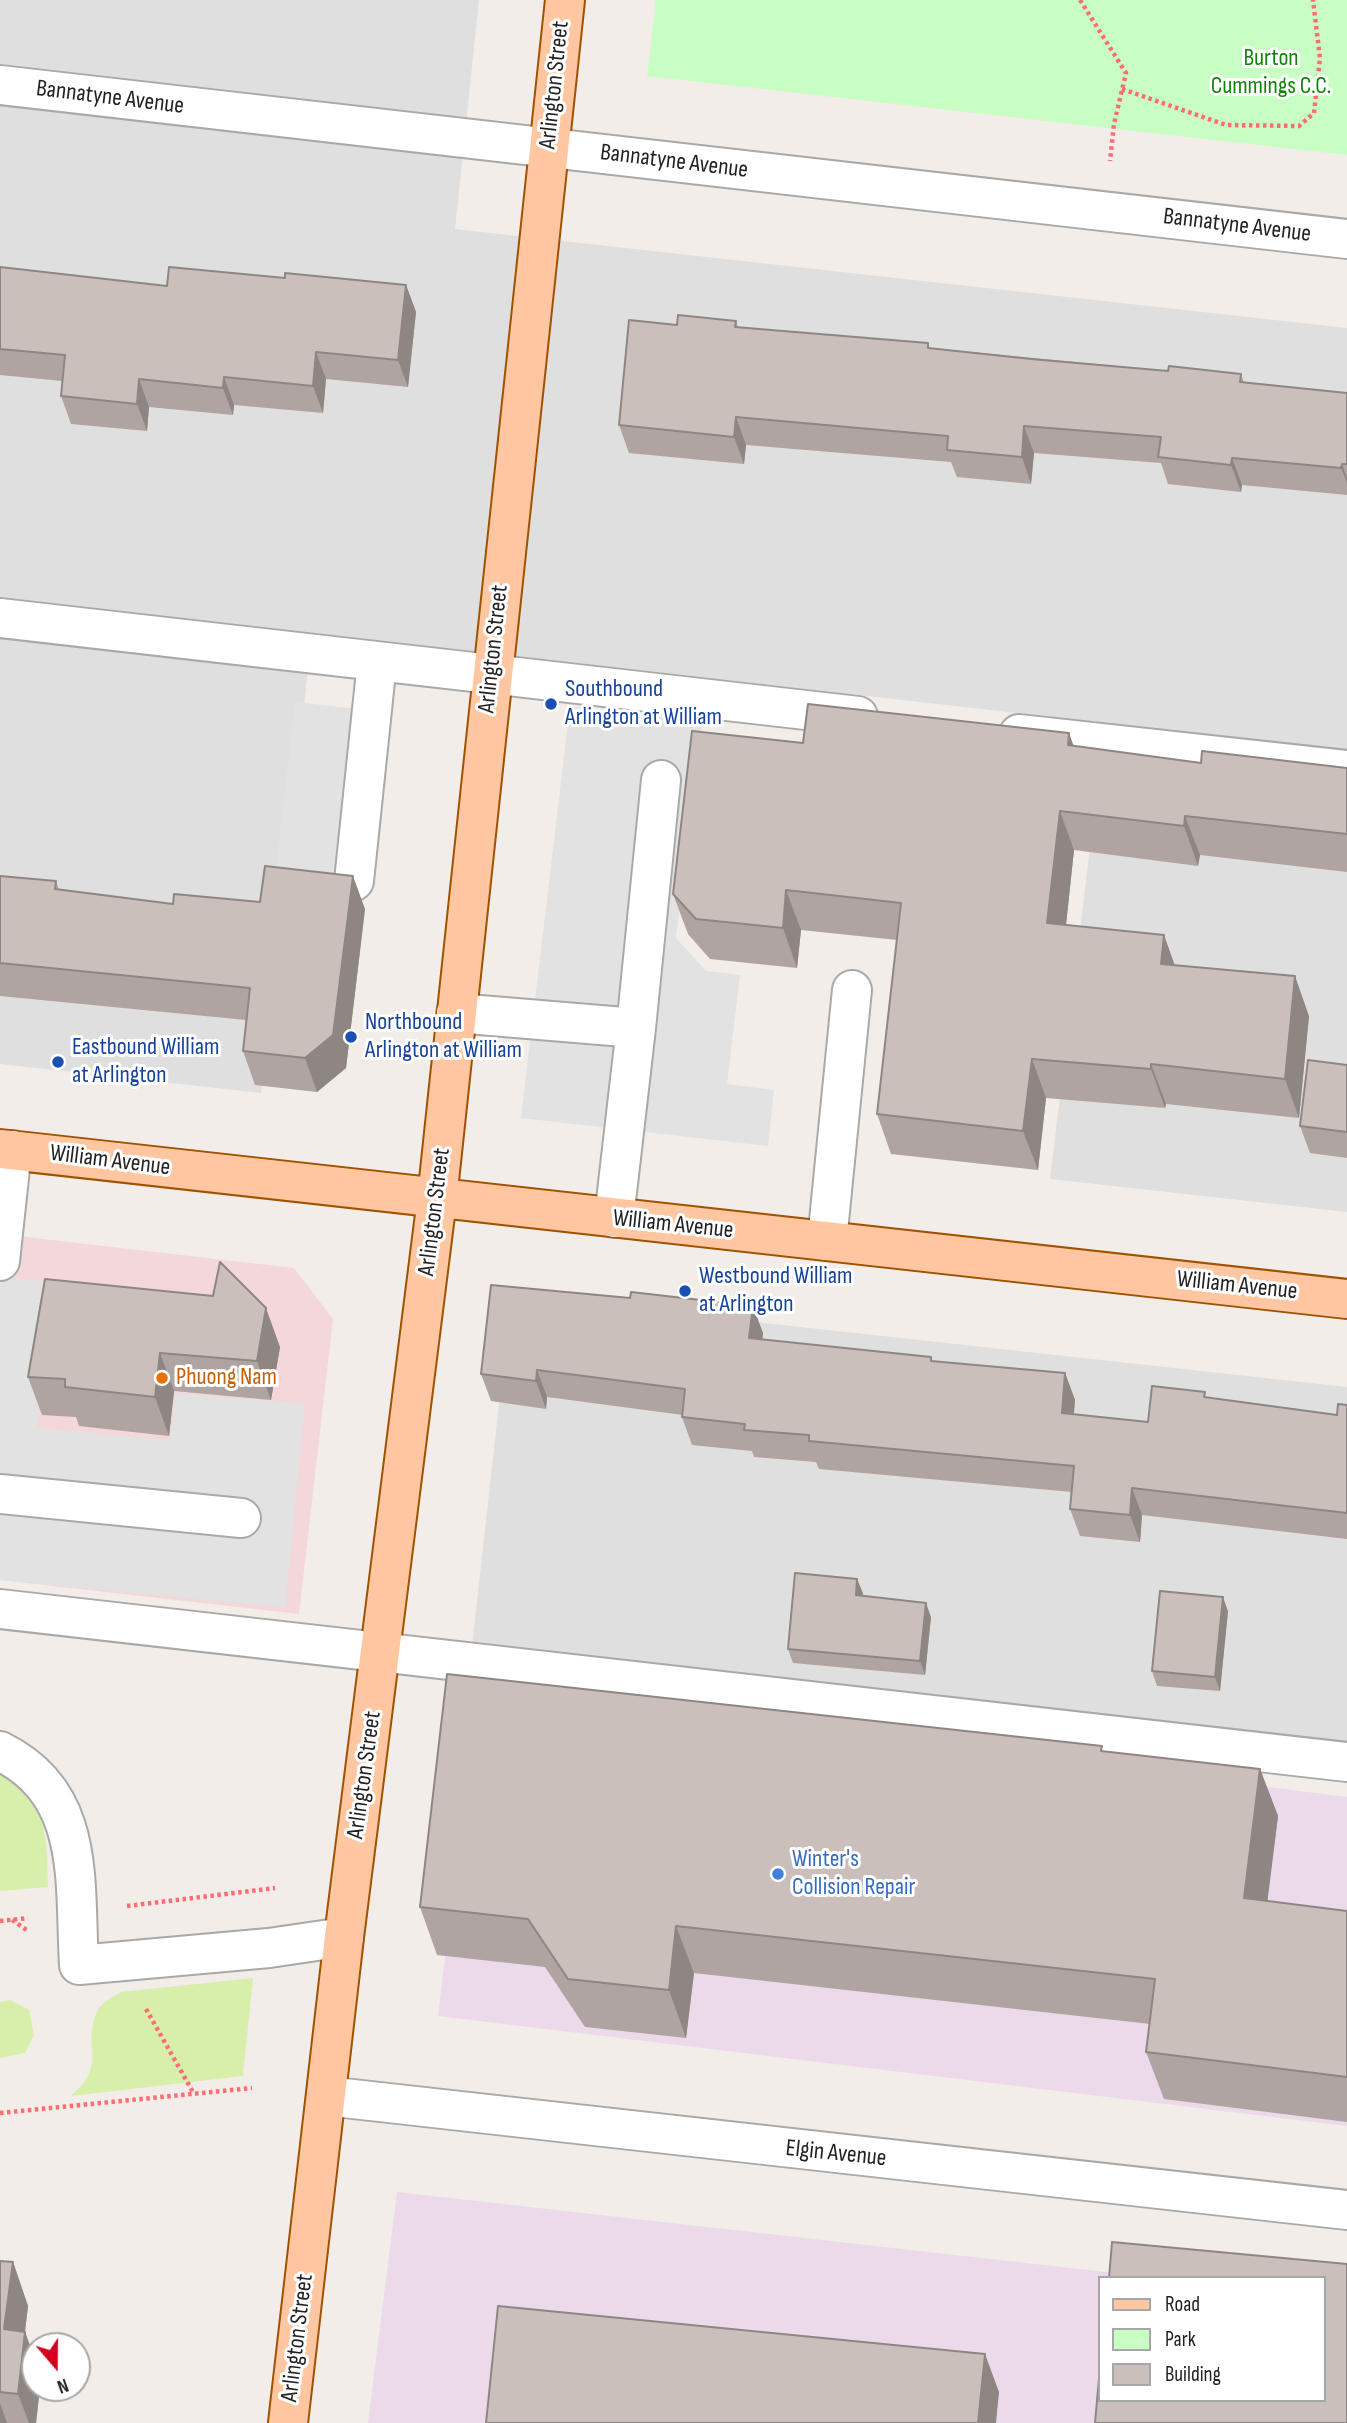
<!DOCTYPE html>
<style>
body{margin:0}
#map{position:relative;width:1347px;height:2423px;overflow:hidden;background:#f2ede8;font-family:"Sofia Sans Condensed",sans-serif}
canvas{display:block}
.legend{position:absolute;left:1098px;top:2276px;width:228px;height:126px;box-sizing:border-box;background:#fff;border:2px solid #a7a7a7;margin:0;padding:9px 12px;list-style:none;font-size:21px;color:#222}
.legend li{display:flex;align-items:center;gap:14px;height:35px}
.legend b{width:35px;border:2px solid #a7a7a7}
.north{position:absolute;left:21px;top:2332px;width:70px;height:70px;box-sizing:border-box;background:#fff;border:2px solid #a7a7a7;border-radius:50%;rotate:160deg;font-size:19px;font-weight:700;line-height:28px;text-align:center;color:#222}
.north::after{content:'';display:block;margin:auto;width:24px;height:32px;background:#d40021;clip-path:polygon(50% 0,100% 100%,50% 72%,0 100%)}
</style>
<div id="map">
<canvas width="1347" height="2423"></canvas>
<ul class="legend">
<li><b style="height:9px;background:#ffc7a1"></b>Road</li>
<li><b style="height:19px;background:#c8fec4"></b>Park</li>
<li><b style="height:19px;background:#cbbfbb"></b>Building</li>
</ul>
<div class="north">N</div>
</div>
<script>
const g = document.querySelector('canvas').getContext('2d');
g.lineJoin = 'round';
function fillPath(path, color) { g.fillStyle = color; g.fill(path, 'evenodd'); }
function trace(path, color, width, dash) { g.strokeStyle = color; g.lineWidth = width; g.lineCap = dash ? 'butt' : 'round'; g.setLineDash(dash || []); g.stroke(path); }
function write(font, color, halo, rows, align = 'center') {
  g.font = font + ' "Sofia Sans Condensed",sans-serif'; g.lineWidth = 6; g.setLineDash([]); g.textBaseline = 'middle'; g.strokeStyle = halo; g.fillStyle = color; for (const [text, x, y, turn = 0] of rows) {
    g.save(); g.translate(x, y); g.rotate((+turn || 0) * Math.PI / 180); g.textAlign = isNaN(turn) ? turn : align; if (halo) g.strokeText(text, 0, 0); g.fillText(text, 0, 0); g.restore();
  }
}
const residential = new Path2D(`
 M0,0H479L455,229L1347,328V1212L1050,1179L1105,723L312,633L261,1093L0,1064Z
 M537,1298L1347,1387V1742L472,1646L508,1323Z`);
const commercial = new Path2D(`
 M0,1234L294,1268L333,1319L299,1614L0,1580Z`);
const industrial = new Path2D(`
 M477,1688L1347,1797V2126L438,2016Z
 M397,2192L1159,2278H1100V2400H1324L1347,2423H368Z`);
const grass = new Path2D(`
 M0,1775C47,1789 48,1846 48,1887L0,1891Z
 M253,1978L243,2076L71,2096C109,2062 82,2048 96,2014C100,2003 112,1997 121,1992Z
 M10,2000L29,2010L34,2035L25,2053L0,2058V2002Z`);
const park = new Path2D(`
 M656,0H1347V155L647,76Z`);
const parking = new Path2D(`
 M295,702L386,712L365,896L274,885Z
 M570,706L702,722L676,938L706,971L740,975L727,1084L774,1090L768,1146L521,1118Z
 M0,1277L51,1282L37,1428L170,1440L175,1393L305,1404L285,1607L0,1580Z`);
const path = new Path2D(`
 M1080,0L1126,73L1114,124L1110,161
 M1122,89L1226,125L1299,126L1314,113L1320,58L1313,0
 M127,1906L275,1888
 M12,1920L28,1931
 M0,1921L28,1918
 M146,2009L194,2094
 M0,2113L252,2088`);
const minor = new Path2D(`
 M0,85L1347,239
 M0,618L858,716
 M1019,734L1347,770
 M354,881L377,662
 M456,1013L636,1028L614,1218
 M636,1028L661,780
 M827,1241L852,990
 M0,1261L12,1150
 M0,1494L241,1518
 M0,1609L1347,1762
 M0,1751C87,1794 74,1881 79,1965L269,1948L344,1937
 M326,2096L1347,2210`);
const major = new Path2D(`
 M0,1149L1347,1299
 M288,2423L344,1937L437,1199L565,0`);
const wall = new Path2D(`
 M0,267L167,286L285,278L406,285L416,312L408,387L326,379L323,413L234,405L233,415L149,407L147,431L71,424L61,396L62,381L0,375Z
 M736,321L738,327L930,348L1168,371L1241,374L1244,383L1347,393V495L1242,485L1241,492L1168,484L1161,463L1034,453L1031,484L957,477L951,462L746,445L744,464L629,453L619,425L677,325Z
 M803,743L1074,746L1201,763L1347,768V872L1200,855L1198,866L1074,850L1066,925L1309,1016L1299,1118L1166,1104L1165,1108L1046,1098L1038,1170L891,1154L877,1114L897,940L801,930L797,968L710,959L688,934L673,894Z
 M0,876L56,881L59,890L173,904L260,902L365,909L346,1068L317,1092L255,1085L243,1051L246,1020L0,996Z
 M1347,1065V1158L1310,1153L1300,1126Z
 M45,1279L280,1347L271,1400L174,1391L169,1436L79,1426L76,1417L42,1415L28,1377Z
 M763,1333L762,1340L933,1361L1065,1373L1075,1400L1074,1414L1148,1422L1207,1397L1337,1415L1347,1405V1539L1142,1515L1140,1542L1080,1536L1070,1509L1072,1492L819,1469L816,1462L754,1457L752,1451L692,1445L682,1417L683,1415L547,1397L546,1409L491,1401L481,1374Z
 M863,1593L862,1596L931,1617L925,1675L793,1663L788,1649Z
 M1228,1611L1220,1691L1157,1686L1152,1671Z
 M1104,1751L1260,1769L1278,1816L1267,1901L1347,1911V2122L1164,2099L1146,2052L1150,2024L694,1973L686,2038L585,2027L545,1967L437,1955L420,1907Z
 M0,2261L13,2262L28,2306L25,2332L35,2359V2388H40L36,2423H0Z`);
const shadedWall = new Path2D(`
 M406,285L416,312L408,387L398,360Z
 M316,352L326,379L323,413L313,386Z
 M224,377L234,405L233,415L223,388Z
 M139,379L149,407L147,431L137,404Z
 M736,417L746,445L744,464L734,437Z
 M1024,426L1034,453L1031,484L1022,457Z
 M1232,458L1242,485L1241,492L1231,465Z
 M1342,464L1347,478V483L1341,468Z
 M1069,733L1083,772L1068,745Z
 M1060,811L1074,850L1062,962L1047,923Z
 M1185,816L1200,855L1198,866L1184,826Z
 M353,876L365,909L346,1068L317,1092L305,1058Z
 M786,890L801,930L797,968L783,928Z
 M1164,935L1178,974L1161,964Z
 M1295,976L1309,1016L1299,1118L1285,1079Z
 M1032,1059L1046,1098L1038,1170L1023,1131Z
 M1151,1064L1166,1104L1165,1108L1151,1069Z
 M753,1306L763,1333L759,1366L749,1338Z
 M266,1308L280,1347L271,1400L257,1361Z
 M160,1353L174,1391L169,1436L155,1397Z
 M537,1370L547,1397L546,1409L536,1381Z
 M1065,1373L1075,1400L1071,1440L1062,1413Z
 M1132,1488L1142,1515L1140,1542L1130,1515Z
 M857,1579L863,1593L861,1609L856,1595Z
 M1223,1597L1228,1611L1220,1691L1215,1677Z
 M926,1603L931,1617L925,1675L920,1661Z
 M1260,1769L1278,1816L1262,1945L1244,1898Z
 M676,1926L694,1973L686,2038L669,1990Z
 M13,2262L28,2306L20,2373L4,2329Z
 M25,2332L35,2359V2388H40L36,2423H29L18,2394Z
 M985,2354L999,2392L996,2423H978Z
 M0,2403L7,2423H0Z`);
const building = new Path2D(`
 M0,267L167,286L169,267L285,278V273L406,285L398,360L316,352L313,386L224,377L223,388L139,379L137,404L61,396L65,355L0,349Z
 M678,315L736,321L735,327L928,343V348L1031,359L1168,371L1169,366L1241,374L1240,382L1347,393V464H1342L1341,468L1232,458L1231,465L1158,457L1161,437L1024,426L1022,457L947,450L948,436L736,417L734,437L619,425L629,320L677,325Z
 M808,704L1069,733L1068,745L1201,763L1202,751L1347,768V834L1185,816L1184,826L1060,811L1047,923L1164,935L1161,964L1295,976L1285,1079L1151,1064V1069L1032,1059L1023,1131L877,1114L901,903L786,890L783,928L696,919L673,894L692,731L803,743Z
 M265,866L353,876L333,1035L305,1058L243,1051L250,988L0,963V876L56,881L55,889L173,904L174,894L260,902Z
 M1308,1060L1347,1065V1132L1300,1126Z
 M220,1262L266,1308L257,1361L160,1353L155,1397L65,1387V1379L28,1377L45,1279L213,1296Z
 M491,1285L630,1298L631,1292L753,1306L749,1338L931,1357V1361L1065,1373L1062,1413L1148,1422L1152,1386L1205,1392L1204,1397L1337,1415L1338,1404L1347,1405V1513L1132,1488L1130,1515L1070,1509L1074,1466L809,1441V1435L744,1430L745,1424L682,1417L685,1389L537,1370L536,1381L481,1374Z
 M795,1573L857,1579L856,1595L926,1603L920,1661L788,1649Z
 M1160,1591L1223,1597L1215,1677L1152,1671Z
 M447,1674L1102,1746L1101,1751L1260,1769L1244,1898L1347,1911V2077L1146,2052L1155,1979L676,1926L669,1990L568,1979L528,1919L420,1907Z
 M1112,2242L1347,2264V2423H1095L1100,2367V2400H1324V2278H1109Z
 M0,2261L13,2262L4,2329L25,2332L18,2394L0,2392Z
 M498,2306L985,2354L978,2423H486Z`);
const markers = [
 [551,704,7,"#1a4fb4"],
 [351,1037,7,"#1a4fb4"],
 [58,1062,7,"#1a4fb4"],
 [685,1291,7,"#1a4fb4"],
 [162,1378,7,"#e8710a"],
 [778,1874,7,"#3f7fe0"]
];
const parkNames = [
 ["Burton",1271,59],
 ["Cummings C.C.",1271,87]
];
const streetNames = [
 ["Arlington Street",555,85,-84],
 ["Bannatyne Avenue",110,98,7],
 ["Bannatyne Avenue",674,162,7],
 ["Bannatyne Avenue",1237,226,7],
 ["Arlington Street",494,649,-84],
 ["William Avenue",110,1161,7],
 ["Arlington Street",435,1212,-83],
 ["William Avenue",673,1225,6],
 ["William Avenue",1237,1286,6],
 ["Arlington Street",365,1775,-82],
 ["Elgin Avenue",836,2154,6],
 ["Arlington Street",298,2338,-83]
];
const transitNames = [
 ["Southbound",565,690],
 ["Arlington at William",565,718],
 ["Northbound",365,1023],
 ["Arlington at William",365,1051],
 ["Eastbound William",72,1048],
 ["at Arlington",72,1076],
 ["Westbound William",699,1277],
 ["at Arlington",699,1305]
];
const foodNames = [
 ["Phuong Nam",176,1378]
];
const shopNames = [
 ["Winter's",792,1860],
 ["Collision Repair",792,1888]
];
fillPath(residential, '#e0dfdf');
fillPath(commercial, '#f4d7da');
fillPath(industrial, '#ecdaeb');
fillPath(grass, '#d7efab');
fillPath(park, '#c8fec4');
fillPath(parking, '#e2e2e2');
trace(minor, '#a9a9a9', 42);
trace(major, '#a05200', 42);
trace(path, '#ff6d74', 4.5, [3.5, 3.5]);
trace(minor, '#fff', 38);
trace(major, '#ffc7a1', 38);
fillPath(wall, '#afa4a1');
fillPath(shadedWall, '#8e8683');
fillPath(building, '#cbbfbb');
trace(building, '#8e8683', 2);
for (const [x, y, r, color] of markers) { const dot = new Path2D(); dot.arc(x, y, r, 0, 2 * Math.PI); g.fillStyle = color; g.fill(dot); trace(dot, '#fff', 2.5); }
write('24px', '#0e8605', '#fff', parkNames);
write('24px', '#222', '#fff', streetNames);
write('24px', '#164399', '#fff', transitNames, 'left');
write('24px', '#c56008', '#fff', foodNames, 'left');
write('24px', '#366cbe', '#fff', shopNames, 'left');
</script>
